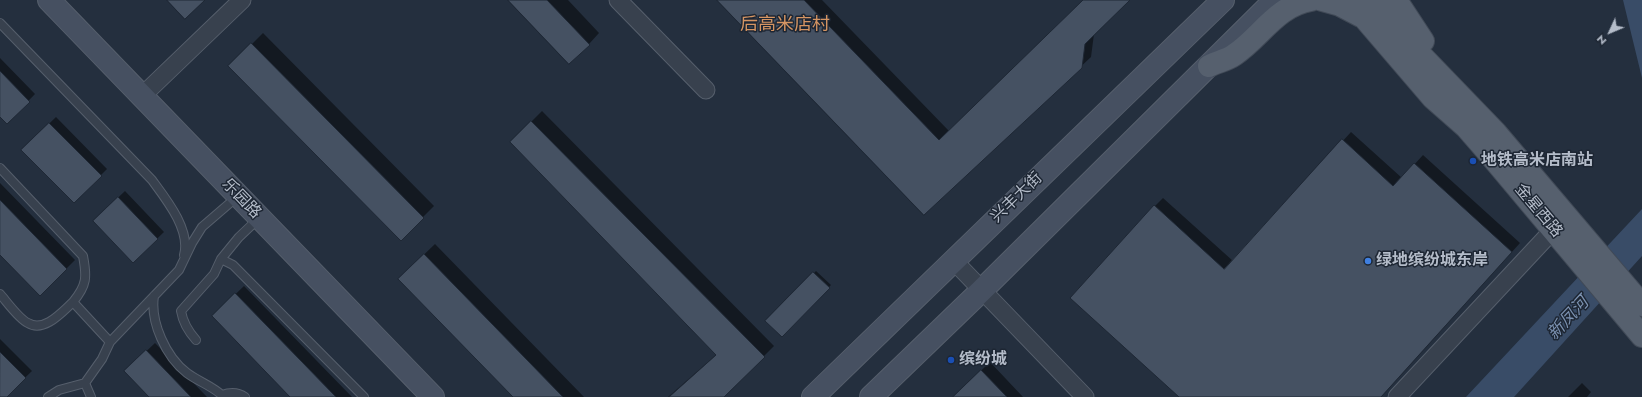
<!DOCTYPE html>
<meta charset="utf-8">
<style>
body{margin:0}
#map{position:relative;width:1642px;height:397px;overflow:hidden;background:#242f3e;font-family:Jost,sans-serif}
canvas{display:block}
.north{position:absolute;left:1590px;top:12px;width:40px;height:40px;-webkit-text-stroke:3px #1d2633;paint-order:stroke;rotate:226deg;font-size:11px;font-weight:700;line-height:16px;text-align:center;color:#b4bcc9}
.north::after{content:'';display:block;margin:auto;width:14px;height:18px;background:#b4bcc9;clip-path:polygon(50% 0,100% 100%,50% 72%,0 100%)}
</style>
<div id="map">
<canvas width="1642" height="397"></canvas>
<div class="north">N</div>
</div>
<script>
const g = document.querySelector('canvas').getContext('2d');
g.lineJoin = 'round';
function fillPath(path, color) { g.fillStyle = color; g.fill(path, 'evenodd'); }
function trace(path, color, width, dash) { g.strokeStyle = color; g.lineWidth = width; g.lineCap = dash ? 'butt' : 'round'; g.setLineDash(dash || []); g.stroke(path); }
function write(font, color, halo, rows, align = 'center') {
  g.font = font + ' Jost,"Noto Sans SC",sans-serif'; g.lineWidth = 3; g.setLineDash([]); g.textBaseline = 'middle'; g.strokeStyle = halo; g.fillStyle = color; for (const [text, x, y, turn = 0] of rows) {
    g.save(); g.translate(x, y); g.rotate((+turn || 0) * Math.PI / 180); g.textAlign = isNaN(turn) ? turn : align; if (halo) g.strokeText(text, 0, 0); g.fillText(text, 0, 0); g.restore();
  }
}
const water = new Path2D(`
 M1623,0H1642V78Z
 M1642,209V256L1514,397H1466Z`);
const shadow = new Path2D(`
 M510,0H568L599,33L589,44Z
 M718,0H822L949,131L1084,0H1129L1094,34L1091,57L924,214Z
 M263,33L434,206L401,239L230,66Z
 M0,58L35,94L7,123L0,116Z
 M542,111L774,346L723,397H668L717,354L511,142Z
 M56,117L107,169L74,202L22,150Z
 M1351,132L1402,178L1423,155L1520,243L1381,397H1181L1155,206L1163,198L1233,261Z
 M0,183L75,260L40,295L0,254Z
 M125,191L164,232L133,262L101,214Z
 M435,244L584,397H515L410,268Z
 M816,271L831,285L782,336L767,321Z
 M244,286L352,397H291L213,316Z
 M0,339L32,371L5,397H0Z
 M155,343L207,397H150L134,363Z
 M990,362L1023,397H954Z
 M1582,383L1591,392L1587,397H1568Z`);
const building = new Path2D(`
 M167,0H205L185,19Z
 M508,0H547L590,45L569,64Z
 M717,0H804L939,140L1083,0H1130L1085,44L1082,68L924,215Z
 M251,43L424,218L401,241L228,66Z
 M0,71L30,102L7,124L0,117Z
 M531,121L765,357L724,397H669L716,355L510,142Z
 M49,123L102,176L74,203L21,150Z
 M1342,139L1393,186L1414,163L1512,252L1381,397H1179L1070,298L1154,205L1224,269Z
 M118,197L158,239L133,263L93,221Z
 M0,200L67,269L40,296L0,255Z
 M424,254L563,397H513L398,279Z
 M813,272L830,288L782,337L765,321Z
 M235,293L336,397H290L212,316Z
 M146,350L191,397H149L124,371Z
 M0,352L26,378L7,397H0Z
 M981,370L1007,397H953Z`);
const lane = new Path2D(`
 M0,23L152,180C166,199 191,230 184,255
 M0,168L83,256C87,277 87,285 73,302L110,342L179,270L192,243L202,227L238,196
 M221,259L233,265L364,397
 M0,294C7,302 19,319 28,323C44,333 62,312 73,302
 M154,296C150,322 166,357 187,373C199,382 213,386 224,397
 M196,340C188,331 183,323 181,311L214,274L221,259L239,237L259,218
 M85,383L91,397
 M222,395C230,392 238,392 245,397
 M48,397L59,390L85,383L102,359L110,342`);
const street = new Path2D(`
 M618,0L706,90
 M142,96L242,0
 M953,260L1085,397
 M1397,397L1554,229`);
const secondary = new Path2D(`
 M49,0L433,397
 M813,397L1223,0
 M871,397L981,291L1275,0`);
const primary = new Path2D(`
 M1322,0L1340,5L1361,16
 M1349,0L1433,98L1466,127L1486,150L1642,336
 M1373,0L1413,47L1496,133L1642,305
 M1396,0L1423,41
 M1209,66C1217,62 1227,60 1234,55C1261,37 1276,6 1311,0`);
const markers = [
 [1473,161,4,"#1a4fb4"],
 [1368,261,4,"#3f7fe0"],
 [951,360,4,"#1a4fb4"]
];
const poiNames = [
 ["地铁高米店南站",1481,161],
 ["绿地缤纷城东岸",1376,261],
 ["缤纷城",959,360]
];
const streetNames = [
 ["兴丰大街",1017,198,-44],
 ["乐园路",241,199,46],
 ["金星西路",1538,211,50]
];
const waterNames = [
 ["新凤河",1569,319,-47]
];
const quarterNames = [
 ["后高米店村",785,26]
];
fillPath(water, '#394c67');
fillPath(shadow, '#0007');
fillPath(building, '#455162');
trace(building, '#1f2835', 1);
trace(lane, '#565f6c', 10);
trace(street, '#565f6c', 19);
trace(secondary, '#565f6c', 24);
trace(primary, '#414a57', 24);
trace(lane, '#38414e', 8);
trace(street, '#38414e', 17);
trace(secondary, '#465061', 22);
trace(primary, '#56606e', 22);
for (const [x, y, r, color] of markers) { const dot = new Path2D(); dot.arc(x, y, r, 0, 2 * Math.PI); g.fillStyle = color; g.fill(dot); trace(dot, '#1d2633', 1.5); }
write('bold 16px', '#b4bcc9', '#1d2633', poiNames, 'left');
write('16px', '#b4bcc9', '#1d2633', streetNames);
write('italic 17px', '#7c92b1', '#1d2633', waterNames);
write('18px', '#d59563', '#1d2633', quarterNames);
</script>
